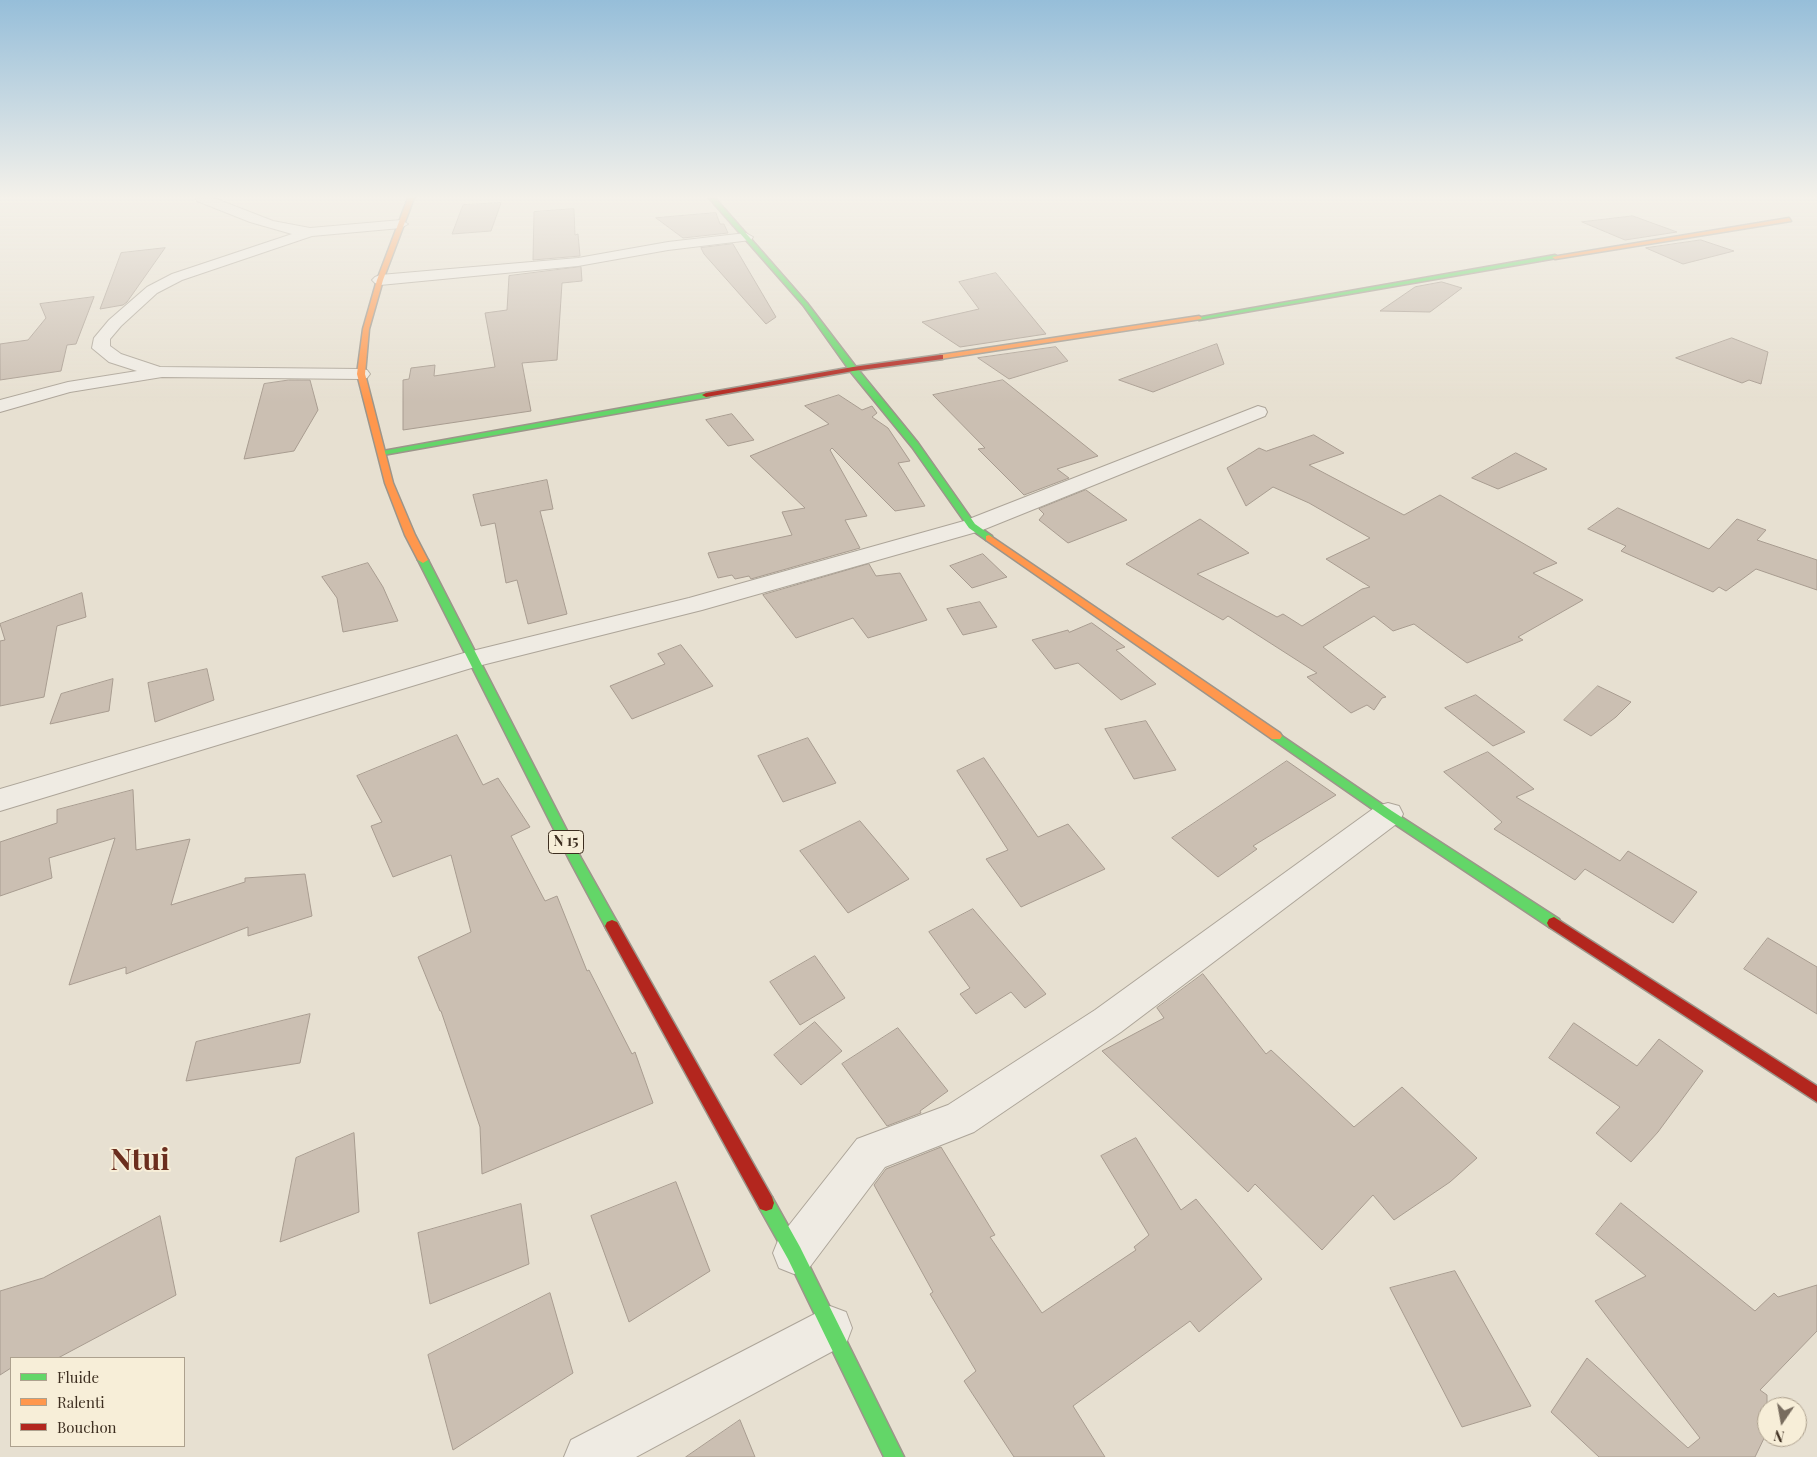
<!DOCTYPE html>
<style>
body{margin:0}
#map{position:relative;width:1817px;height:1457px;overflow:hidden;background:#e7e0d1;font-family:"Playfair Display",serif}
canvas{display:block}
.legend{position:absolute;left:10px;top:1357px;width:175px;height:90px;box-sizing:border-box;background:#f7eed8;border:1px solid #ada18e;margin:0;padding:6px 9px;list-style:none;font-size:15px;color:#3d2e20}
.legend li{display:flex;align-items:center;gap:10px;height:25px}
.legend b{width:25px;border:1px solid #ada18e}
.north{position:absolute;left:1757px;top:1397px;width:50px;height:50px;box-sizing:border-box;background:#f7eed8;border:1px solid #ada18e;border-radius:50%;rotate:192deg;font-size:14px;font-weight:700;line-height:20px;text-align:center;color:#3d2e20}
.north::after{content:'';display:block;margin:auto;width:18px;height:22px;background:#786c5e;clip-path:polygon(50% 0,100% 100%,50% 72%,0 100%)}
</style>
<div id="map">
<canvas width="1817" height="1457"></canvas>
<ul class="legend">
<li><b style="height:6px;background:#63d668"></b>Fluide</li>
<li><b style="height:6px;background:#ff974d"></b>Ralenti</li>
<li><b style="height:6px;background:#b3261e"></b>Bouchon</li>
</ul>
<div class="north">N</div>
</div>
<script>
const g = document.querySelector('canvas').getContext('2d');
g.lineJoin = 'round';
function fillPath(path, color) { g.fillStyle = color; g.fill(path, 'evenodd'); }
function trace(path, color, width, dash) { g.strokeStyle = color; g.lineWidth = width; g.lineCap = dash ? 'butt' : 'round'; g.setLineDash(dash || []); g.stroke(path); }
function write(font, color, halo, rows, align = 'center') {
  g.font = font + ' "Playfair Display",serif'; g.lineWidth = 4; g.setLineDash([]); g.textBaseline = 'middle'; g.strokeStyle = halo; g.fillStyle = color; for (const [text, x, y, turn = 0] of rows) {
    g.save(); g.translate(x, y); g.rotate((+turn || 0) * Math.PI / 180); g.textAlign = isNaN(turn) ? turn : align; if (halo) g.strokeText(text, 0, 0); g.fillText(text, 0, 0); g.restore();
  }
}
const building = new Path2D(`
 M501,203L491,231L452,234L463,205Z
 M574,209L575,235L578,234L580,256L533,260L534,212Z
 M716,213L720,224H724L728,233L683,238L656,218Z
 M1633,216L1677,232L1625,240L1582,222Z
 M1701,240L1734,251L1683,264L1646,248Z
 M733,244L776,317L766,324L704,254L701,248Z
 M165,248L127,302L123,305L100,309L121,253Z
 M581,267L582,281L562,283L557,360L522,363L531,411L403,430V380L409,379L411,368L435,365L434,376L495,367L485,313L507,310L509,276Z
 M996,273L1046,334L960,347L922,322L979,309L959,282Z
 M1442,282L1462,288L1430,312L1380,311L1415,287Z
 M94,297L76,344L67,345L61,371L0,380V344L28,340L46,318L40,304Z
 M1732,338L1768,352L1761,384L1749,380L1742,383L1676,358Z
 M1217,344L1224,364L1153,392L1119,380Z
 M1056,347L1068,361L1009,379L978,358Z
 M289,380H310L318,410L294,451L244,459L264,384Z
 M1003,380L1098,456L1057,469L1069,478L1024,495L978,449L985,448L933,395Z
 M839,395L862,410L872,406L877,413L872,417L888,428L910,461L898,463L925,506L895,511L832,448L830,450L867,516L845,520L860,548L751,579L749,576L735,579L732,575L718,578L708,553L792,535L782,512L805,508L750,456L829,424L805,406Z
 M732,414L754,440L728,446L706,420Z
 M1314,435L1344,453L1309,465L1404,515L1440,495L1557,563L1533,573L1583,600L1518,637L1523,640L1467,663L1414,624L1393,631L1374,616L1323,647L1386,697L1382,698L1374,710L1367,705L1351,713L1307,677L1317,673L1228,616L1223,620L1126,564L1200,519L1249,553L1197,574L1277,617L1283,614L1302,626L1362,589L1370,587L1326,559L1370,538L1309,503L1273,487L1246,506L1227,468L1259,448L1266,451Z
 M1516,453L1547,469L1498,489L1472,478Z
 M547,480L553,509L540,511L567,614L528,624L517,580L506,583L495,523L481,526L473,495Z
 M1086,490L1127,520L1068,543L1039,520L1044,514L1039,509Z
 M1618,508L1709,549L1737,519L1766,530L1757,540L1817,560V590L1756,569L1726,591L1719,587L1713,592L1621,551L1626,546L1588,529Z
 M983,554L1007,577L972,588L950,566Z
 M368,563L383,587L398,621L343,632L337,598L322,577Z
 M869,564L876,576L900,573L927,620L868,638L853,618L796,638L763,595Z
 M82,593L86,617L57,626L44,697L0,706V641L5,640L0,624Z
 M980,602L997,627L963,635L947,609Z
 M1092,623L1125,647L1116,650L1156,684L1121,700L1078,663L1055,669L1032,640L1068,630L1069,632Z
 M681,645L713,686L632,719L610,686L665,664L658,654Z
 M207,669L214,700L155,722L148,683Z
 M113,679L109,711L50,724L61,694Z
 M1598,686L1631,702L1616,717L1591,736L1564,720Z
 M1476,695L1525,732L1493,746L1445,708Z
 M1146,721L1176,770L1134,779L1105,729Z
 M457,735L483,785L498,778L530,827L511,836L545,901L557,896L587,971L589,970L632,1054L635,1052L653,1103L482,1174L480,1127L441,1011H440L418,957L471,932L451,855L393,877L371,826L382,822L357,776Z
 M808,738L836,783L783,802L758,756Z
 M1488,752L1534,789L1516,797L1620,861L1628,851L1697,892L1673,923L1585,869L1575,880L1494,829L1502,822L1444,772Z
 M984,758L1038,837L1068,824L1105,869L1021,907L986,859L1008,850L957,771Z
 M1287,761L1336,795L1253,846L1257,849L1218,877L1172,838Z
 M133,790L136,850L190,839L171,905L245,882V878L305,874L312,916L248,936V927L126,974V967L69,985L115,838L49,858L52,878L0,896V842L57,823V810Z
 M860,821L909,879L848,913L800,851Z
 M973,909L1046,994L1025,1008L1011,992L976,1014L960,994L970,988L929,932Z
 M1768,938L1817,967V1014L1744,969Z
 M815,956L845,998L800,1025L770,982Z
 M1203,974L1266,1054L1271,1050L1354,1127L1402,1087L1477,1158L1450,1182L1394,1220L1373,1195L1322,1250L1255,1184L1248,1192L1102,1051L1164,1018L1157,1008Z
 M310,1014L300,1063L186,1081L196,1042Z
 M815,1022L842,1051L801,1085L774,1055Z
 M1574,1023L1637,1066L1659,1039L1703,1071L1658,1132L1631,1162L1596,1133L1620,1107L1549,1058Z
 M898,1028L948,1091L920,1111L921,1113L887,1126L842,1064Z
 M354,1133L359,1212L280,1242L296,1158Z
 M1136,1138L1181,1210L1196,1199L1262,1279L1199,1332L1190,1321L1073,1406L1105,1457H1014L964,1381L976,1371L930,1294L933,1292L874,1185L886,1169L941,1147L995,1235L990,1237L1042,1313L1136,1250L1134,1247L1149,1235L1101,1156Z
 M676,1182L710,1271L629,1322L591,1216Z
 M1621,1203L1755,1311L1774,1293L1778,1297L1817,1285V1331L1760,1390L1767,1395V1432L1755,1457H1599L1551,1412L1587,1358L1688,1448L1700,1438L1595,1301L1646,1276L1596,1234Z
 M521,1204L529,1264L430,1304L418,1233Z
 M160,1216L176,1295L58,1358H11V1368L0,1375V1291L43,1278Z
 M1455,1271L1531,1406L1462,1427L1390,1288Z
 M550,1293L573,1373L453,1450L428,1355Z
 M740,1420L755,1457H686Z`);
const street = new Path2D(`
 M196,198H214L273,221L310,228L401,220L408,224L401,228L312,236L182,280L157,293L121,326L110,339V346L121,354L160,367L361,369L367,370L370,374L367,378L361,379L162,377L70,392L0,412V400L68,382L137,371L109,362L92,348L94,338L109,320L147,287L172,274L292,234L250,222L197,201Z
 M746,233L753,237L751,240L668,250L578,266L380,285L375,283L372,280L375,277L380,275L578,258L668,242Z
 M1258,406L1265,408L1267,412L1265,416L980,531L702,610L478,666L0,811V789L464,653L689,598L964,521Z
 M1388,803L1399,806L1403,814L1399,822L1121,1032L974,1132L885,1167L809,1268L794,1274L779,1268L773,1253L779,1238L857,1139L948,1105L1095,1010L1377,806Z
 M830,1306L846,1312L852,1328L846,1344L636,1457H564L571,1440Z`);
const fast = new Path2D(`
 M709,198H715L807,303L856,367L918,443L975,524L992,536V540H986L969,528L912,447L850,371L803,305Z
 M1555,255L1558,257L1557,258L1199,320L1196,318Z
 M706,393L710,395L709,397L383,455L379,453L383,451Z
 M423,557L428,560L581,858L617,922L619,926L617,930L612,932L607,930L570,861L418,560Z
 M1276,732L1392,811L1559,919L1561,923L1559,927L1554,929L1549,927L1384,817L1272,739L1270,736L1272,733Z
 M766,1195L772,1197L800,1247L904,1457H884L788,1259L760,1209L758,1203L760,1197Z`);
const slow = new Path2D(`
 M408,198H414L383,280L369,329L365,374L393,483L415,535L428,560L423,563L418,560L405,535L385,483L357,374L363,329L377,280Z
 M1789,218L1791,221L1555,259L1552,257Z
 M1199,316L1202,318L1201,319L940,359L936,357L940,355Z
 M989,535L1280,733L1282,736L1280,739H1272L986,540V536Z`);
const jam = new Path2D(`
 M940,355H943V359L853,371L706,397L702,395L706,393L853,367Z
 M1554,917L1817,1086V1102L1549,927L1547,923L1549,919Z
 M612,920L617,922L772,1197L774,1203L772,1209L766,1211L760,1209L607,930L605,926L607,922Z`);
const shields = [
 [566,842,35]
];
const shieldNames = [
 ["N 15",566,842]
];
const nearTownnames = [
 ["Ntui",140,1161]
];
fillPath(building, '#cbbfb2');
trace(building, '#a89c90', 1);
trace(street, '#ada599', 2);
trace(fast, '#9c958a', 3);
trace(slow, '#9c958a', 3);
trace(jam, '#9c958a', 3);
fillPath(street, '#efebe3');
fillPath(fast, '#63d668');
fillPath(slow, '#ff974d');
fillPath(jam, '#b3261e');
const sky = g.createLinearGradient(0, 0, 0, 402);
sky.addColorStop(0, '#96bed9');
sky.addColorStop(0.49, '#f4f1ea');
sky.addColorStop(1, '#f4f1ea00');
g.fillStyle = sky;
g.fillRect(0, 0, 1817, 402);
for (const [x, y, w] of shields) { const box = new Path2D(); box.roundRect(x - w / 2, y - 11.5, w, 23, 4); g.fillStyle = '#f7eed8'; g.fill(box); trace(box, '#3d2e20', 1); }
write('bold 14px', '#3d2e20', null, shieldNames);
write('bold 30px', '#6b2e1e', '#f7eed8', nearTownnames);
</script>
